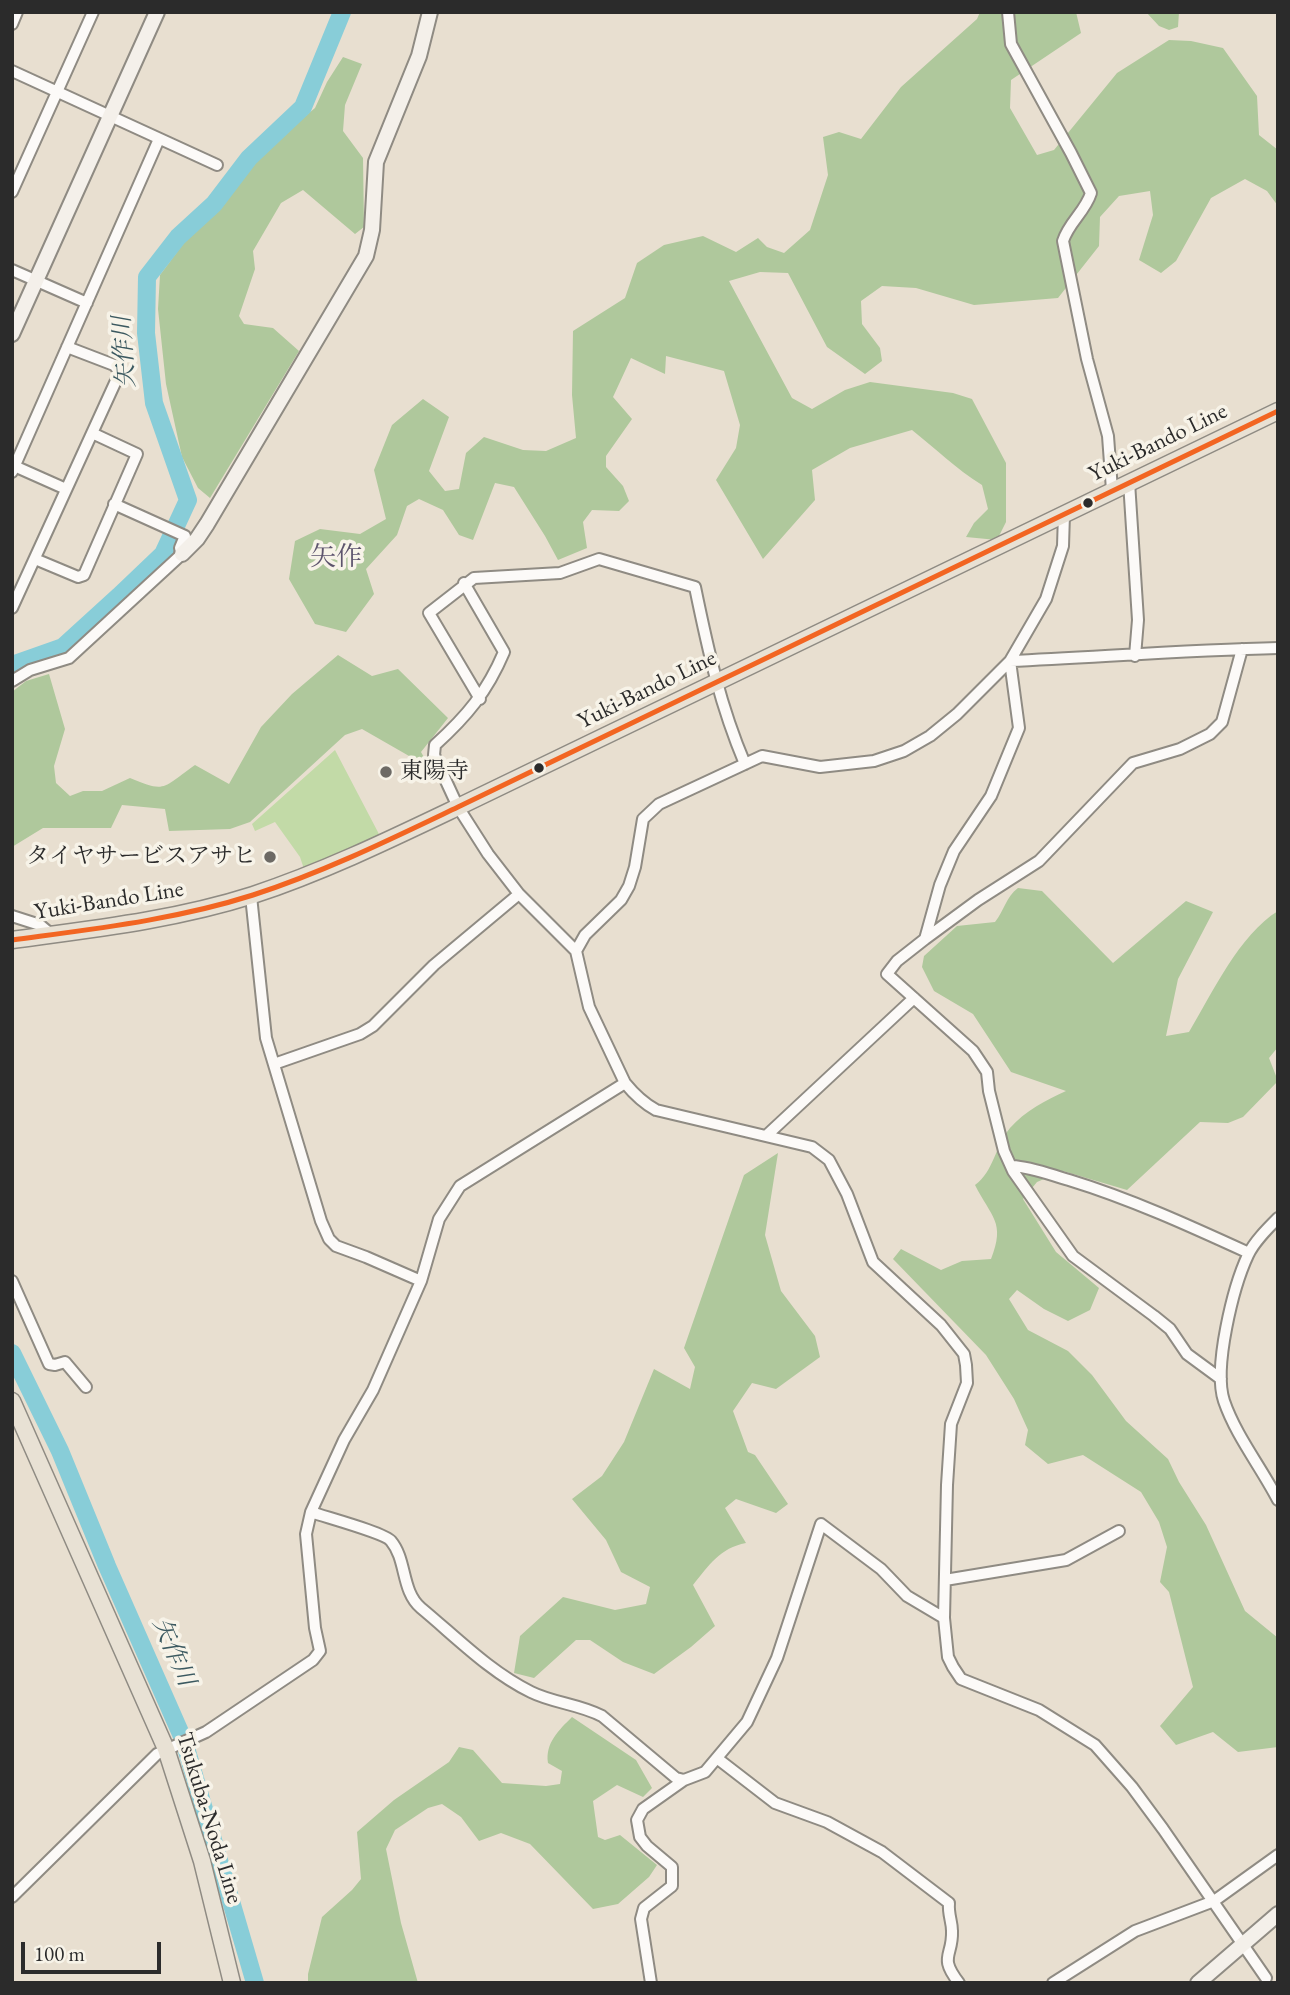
<!DOCTYPE html>
<meta charset="utf-8">
<style>
body{margin:0}
#map{position:relative;width:1290px;height:1995px;overflow:hidden;background:#e8dfd0;font-family:"EB Garamond",serif}
canvas{display:block}
.frame{position:absolute;inset:0;border:14px solid #2b2b2b;pointer-events:none}
.scale{position:absolute;left:21px;top:1942px;width:140px;height:32px;box-sizing:border-box;border:4px solid #2b2b2b;border-top:0;padding-left:9px;font-size:21px;line-height:24px;white-space:nowrap;color:#2b2b2b;-webkit-text-stroke:5px #f7f3e8;paint-order:stroke}
</style>
<div id="map">
<canvas width="1290" height="1995"></canvas>
<div class="frame"></div>
<div class="scale">100 m</div>
</div>
<script>
const g = document.querySelector('canvas').getContext('2d');
g.lineJoin = 'round';
function fillPath(path, color) { g.fillStyle = color; g.fill(path, 'evenodd'); }
function trace(path, color, width, dash) { g.strokeStyle = color; g.lineWidth = width; g.lineCap = dash ? 'butt' : 'round'; g.setLineDash(dash || []); g.stroke(path); }
function write(font, color, halo, rows, align = 'center') {
  g.font = font + ' "EB Garamond","Noto Serif JP",serif'; g.lineWidth = 7; g.setLineDash([]); g.textBaseline = 'middle'; g.strokeStyle = halo; g.fillStyle = color; for (const [text, x, y, turn = 0] of rows) {
    g.save(); g.translate(x, y); g.rotate((+turn || 0) * Math.PI / 180); g.textAlign = isNaN(turn) ? turn : align; if (halo) g.strokeText(text, 0, 0); g.fillText(text, 0, 0); g.restore();
  }
}
const green = new Path2D(`
 M335,750L380,836L304,869L300,857L275,822L255,831L252,824Z`);
const forest = new Path2D(`
 M980,12H1076L1081,33L1011,80L1010,108L1037,155L1054,150L1117,73L1169,40L1191,41L1223,48L1257,96L1259,135L1278,150V206L1267,191L1245,179L1211,198L1176,261L1161,273L1139,260L1153,215L1150,191L1119,196L1100,217L1099,246L1058,298L974,305L916,288L882,286L861,301L862,324L880,348L882,361L865,374L827,347L788,273L760,272L729,281L792,398L812,409L845,390L870,382L953,393L972,399L1006,463V522L997,540L966,537L974,523L988,509L982,485C956,469 935,448 912,430L850,448L812,470L815,500L763,559L716,480L736,448L740,425L724,371L666,356L665,374L631,358L613,397L632,419L606,456V467L623,486L629,501L619,511L592,510L583,522L587,548L558,560L545,536L514,487L495,483L473,540L459,535L443,510L419,499L407,506L397,535L366,569L374,594L346,632L315,624L289,579L295,541L320,529L360,534L386,519L374,470L392,425L423,399L449,417L429,471L445,491L459,489L466,453L484,437L523,450L546,451L576,438L572,395L573,331L625,298L637,263L664,245L703,236L736,252L758,238L767,247L784,253L810,230L828,175L823,137L839,132L861,139L901,87L977,19Z
 M1146,12H1179L1178,27L1169,30L1159,26Z
 M343,57L362,64L345,105L343,131L363,158L364,227L355,234L303,190L281,203L253,251L255,269L239,316L244,324L273,328L299,351L210,498L198,488L182,457L166,384L158,309L160,275L186,240L253,160L315,108L327,82Z
 M338,655L372,676L398,669L448,718L421,752L430,768L362,729L345,735L250,822L230,829L169,831L165,809L122,805L111,828H43L12,847V692L26,681L49,674L65,729L54,766L56,783L70,796L83,791H102L130,778C167,794 163,787 195,765L229,784L261,727L292,694Z
 M1018,888L1042,891L1113,963L1186,901L1213,912L1178,979L1166,1036L1189,1032C1213,992 1239,935 1278,911V1047L1269,1058L1278,1081L1243,1117L1228,1123L1200,1122L1127,1190L1063,1171L1037,1182L1023,1199L1056,1252L1099,1288L1090,1310L1068,1321L1044,1309L1017,1290L1009,1299L1028,1330L1068,1351L1092,1375L1126,1421L1168,1459L1179,1482L1206,1525L1245,1611L1278,1638V1747L1238,1752L1213,1732L1176,1745L1160,1726L1193,1687L1169,1592L1160,1582L1167,1547L1159,1522L1141,1492L1083,1455L1048,1464L1025,1445L1028,1430L1014,1399L986,1355L893,1259L901,1249L941,1270L962,1261L991,1259C1006,1222 991,1217 975,1185C994,1171 995,1146 1010,1128C1025,1111 1046,1100 1066,1091L1011,1072L973,1014L934,991L922,967L924,956L957,926L995,922C1004,911 1006,897 1018,888Z
 M778,1153L765,1235L781,1291L815,1336L820,1357L776,1389L752,1383L733,1411L748,1452L755,1455L788,1504L776,1513L736,1499L725,1508L746,1543C720,1548 709,1565 693,1585L715,1626L691,1647L654,1674L623,1662L590,1640H576L534,1678L514,1673L520,1636L563,1597L615,1610L646,1604L650,1587L621,1572L606,1540L572,1499L602,1476L624,1442L654,1369L690,1389L695,1367L684,1348L744,1175Z
 M572,1717L636,1760L652,1788L643,1797L617,1785L593,1801L598,1837L605,1840L620,1835L657,1865L649,1877L618,1904L593,1909L530,1844L501,1833L479,1841L461,1817L442,1804L428,1808L395,1830L386,1849L401,1923L418,1983H308V1974L322,1917L352,1890L361,1879L357,1832L394,1800L449,1762L459,1747L473,1750L502,1783L546,1786L560,1784L562,1771L548,1763C545,1743 559,1730 572,1717Z`);
const river = new Path2D(`
 M12,665L63,647L119,596L163,554L188,500L154,403L146,333L147,277L178,237L214,204L249,158L303,107L342,12
 M12,1353L60,1451L107,1566L184,1741L255,1983`);
const street = new Path2D(`
 M1008,12L1011,44L1071,153L1091,193C1085,212 1069,222 1063,241L1087,359L1108,436L1112,490
 M12,24L17,12
 M12,71L217,165
 M12,192L93,12
 M12,270L87,303
 M12,465L66,489
 M12,472L159,139
 M1129,482L1138,620L1135,656
 M35,559L78,577L84,575L137,454L92,433
 M464,583L504,652C487,692 467,716 435,745L434,755L458,807L488,854L519,894L576,951L589,1007L625,1083C634,1094 643,1103 656,1110L812,1147L829,1160L847,1194L873,1262L941,1325L964,1354L966,1365L967,1383L951,1424L947,1485L944,1618L948,1657L953,1667L961,1679L1039,1710L1095,1745L1132,1787L1163,1829L1266,1978
 M12,608L120,372L114,365L67,347
 M1010,661C1099,657 1188,650 1278,648
 M12,681L30,670L69,658L182,554L180,548L185,536L114,504
 M480,699L429,613L474,578L560,573L599,559L695,587C708,650 720,705 745,764
 M251,896L266,1038L321,1221L329,1239L336,1246L366,1257L421,1281
 M12,916L40,925L52,935
 M925,939L940,885L954,851L991,796L1019,728L1010,661
 M576,951L585,935L621,900L629,886L635,867L643,819L659,804L762,756L820,767L874,761L904,751L930,736L957,714L1010,661L1046,599L1063,546L1064,514
 M274,1064L360,1034L373,1026L434,965L519,894
 M767,1135L914,998
 M1012,1166C1032,1167 1051,1175 1069,1180C1131,1199 1190,1226 1249,1253
 M1278,1218C1267,1229 1254,1242 1248,1255C1233,1287 1213,1368 1224,1401C1236,1436 1261,1467 1278,1500
 M12,1281L49,1364L55,1365L65,1362L86,1387
 M1221,1379L1187,1354L1170,1329L1154,1316L1073,1256L1013,1171L1004,1151L989,1091L987,1072L973,1051L887,974L897,961L925,939L978,900L1039,861L1133,763L1180,749L1210,734L1222,722L1242,649
 M311,1512C325,1517 385,1533 391,1541C407,1560 401,1591 421,1608C456,1637 490,1672 531,1692C553,1703 579,1704 602,1716L676,1778L684,1780
 M945,1580L1066,1560L1119,1531
 M718,1759L775,1803L827,1822L882,1852L949,1903C948,1915 952,1921 952,1931C953,1957 938,1956 959,1983
 M12,1897L157,1754L206,1732L313,1660L320,1651L315,1628L306,1534L311,1512L344,1440L373,1390L421,1281L439,1219L460,1186L625,1083
 M651,1983L641,1919L644,1908L672,1886V1867L647,1846L640,1837L637,1820L643,1809L684,1780L705,1772L747,1722L777,1658L821,1524L881,1569L907,1596L944,1618
 M1053,1983L1135,1931L1214,1901L1278,1855`);
const secondary = new Path2D(`
 M12,334L157,12
 M182,554L197,539L207,524L366,256L372,230L376,162L419,56L430,12
 M1198,1983L1278,1914`);
const primary = new Path2D(`
 M12,940C93,929 175,920 253,895C323,872 391,839 458,807L1278,411
 M12,1401L166,1749L202,1861L232,1983`);
const bus1 = new Path2D(`
 M12,940C93,929 175,920 253,895C324,872 391,839 458,807L1278,411`);
const markers = [
 [1088,503,6,"#2b2b2b"],
 [539,768,6,"#2b2b2b"],
 [386,772,7,"#6d6a65"],
 [270,857,7,"#6d6a65"]
];
const streetNames = [
 ["Yuki-Bando Line",1158,443,-26],
 ["Yuki-Bando Line",647,690,-26],
 ["Yuki-Bando Line",109,901,-9],
 ["Tsukuba-Noda Line",209,1818,73]
];
const poiNames = [
 ["東陽寺",400,772],
 ["タイヤサービスアサヒ",256,857,"right"]
];
const waterNames = [
 ["矢作川",125,352,-94],
 ["矢作川",173,1652,67]
];
const quarterNames = [
 ["矢作",336,558]
];
fillPath(green, '#c2daa7');
fillPath(forest, '#afc89c');
trace(river, '#88cdd8', 18);
trace(street, '#8f8b83', 14);
trace(secondary, '#8f8b83', 18);
trace(primary, '#8f8b83', 19);
trace(street, '#fcfaf8', 10);
trace(secondary, '#f4f0ea', 14);
trace(primary, '#e8e1d4', 16);
trace(bus1, '#f26522', 5);
for (const [x, y, r, color] of markers) { const dot = new Path2D(); dot.arc(x, y, r, 0, 2 * Math.PI); g.fillStyle = color; g.fill(dot); trace(dot, '#f7f3e8', 2.5); }
write('23px', '#2b2b2b', '#f7f3e8', streetNames);
write('23px', '#2b2b2b', '#f7f3e8', poiNames, 'left');
write('italic 24px', '#3b5960', '#f7f3e8', waterNames);
write('26px', '#5d546d', '#f7f3e8', quarterNames);
</script>
